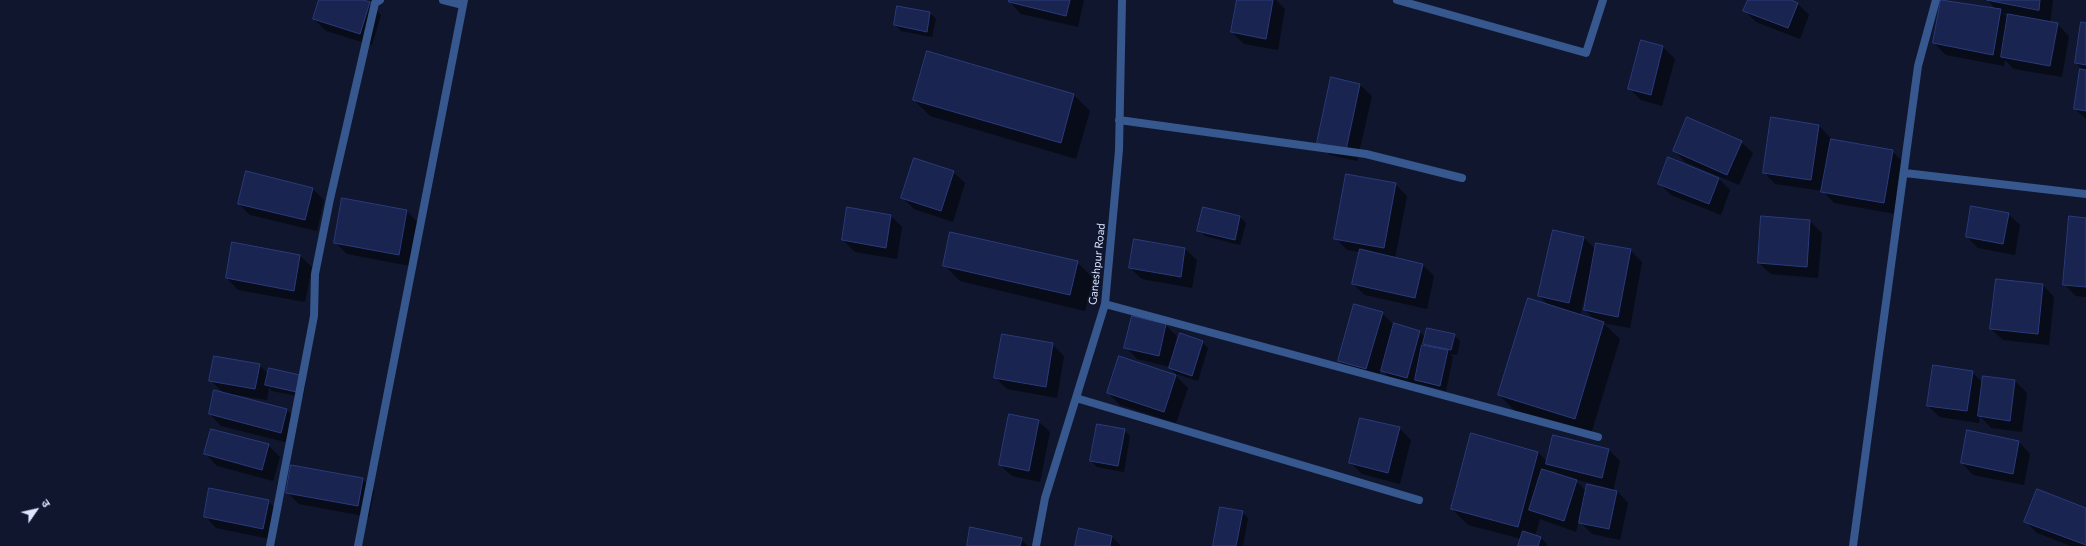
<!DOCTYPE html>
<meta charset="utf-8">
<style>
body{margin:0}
#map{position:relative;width:2086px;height:546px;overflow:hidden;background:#0f162d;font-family:Commissioner,"Noto Sans Devanagari",sans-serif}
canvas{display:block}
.north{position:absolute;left:16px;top:490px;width:40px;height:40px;-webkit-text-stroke:3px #0f162d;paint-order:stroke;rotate:56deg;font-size:11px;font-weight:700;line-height:16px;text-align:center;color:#dce6ff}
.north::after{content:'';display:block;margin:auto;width:14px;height:18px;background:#dce6ff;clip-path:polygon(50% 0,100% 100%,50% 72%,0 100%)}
</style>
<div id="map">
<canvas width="2086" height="546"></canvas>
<div class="north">उ</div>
</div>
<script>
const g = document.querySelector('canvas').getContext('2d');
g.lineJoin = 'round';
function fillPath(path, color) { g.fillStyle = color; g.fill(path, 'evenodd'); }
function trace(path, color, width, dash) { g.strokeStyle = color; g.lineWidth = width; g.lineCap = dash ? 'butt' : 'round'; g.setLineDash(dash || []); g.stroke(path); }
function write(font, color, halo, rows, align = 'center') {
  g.font = font + ' Commissioner,sans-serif'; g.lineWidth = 3.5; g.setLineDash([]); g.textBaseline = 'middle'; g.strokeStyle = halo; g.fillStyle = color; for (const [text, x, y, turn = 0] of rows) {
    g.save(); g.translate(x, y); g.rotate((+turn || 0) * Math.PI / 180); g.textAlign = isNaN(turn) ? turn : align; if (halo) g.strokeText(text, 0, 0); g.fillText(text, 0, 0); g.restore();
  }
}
const shadow = new Path2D(`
 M320,0H359L369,3L381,15L372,45L326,31L314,19Z
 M1010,0H1084L1078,27L1021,14L1010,2Z
 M1238,0H1276L1285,9L1278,50L1244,44L1232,32Z
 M1749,0H1788L1798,4L1809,15L1800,39L1756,22L1745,11Z
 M1942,0L1996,10L1988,0H2053L2050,23L2057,24L2069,36L2062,77L2014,69L2005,60L2004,66L1946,55L1934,43ZM2003,13L2009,14V19Z
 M930,13L936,19L932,37L901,31L895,25Z
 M2086,24V119L2075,109L2084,71L2076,63Z
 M1642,41L1663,47L1675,59L1662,106L1641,100L1630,89Z
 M928,52L1074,95L1090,111L1076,159L930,116L914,100Z
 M1332,79L1360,85L1372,96L1357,161L1330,155L1318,143Z
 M1819,126L1830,137V140L1892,151L1904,163L1895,214L1834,203L1823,191L1775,184L1764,172Z
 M1741,142L1753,153L1739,185L1685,162L1674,150Z
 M953,172L965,183L953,222L914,209L902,197Z
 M1716,176L1730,190L1721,215L1671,195L1659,183Z
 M1395,184L1407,196L1395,258L1422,264L1434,276L1427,309L1365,295L1353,284L1360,252L1347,250L1336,238Z
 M312,188L324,200L317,231L250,215L239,204Z
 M407,211L418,223L410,266L347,254L335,242Z
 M2008,214L2020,225L2015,255L1978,248L1967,237Z
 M890,215L902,227L897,259L855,252L843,240Z
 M1240,217L1246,223L1240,245L1205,236L1199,230Z
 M1762,217L1810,221L1822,233L1818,278L1771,274L1759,263Z
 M2086,219V297L2076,296L2064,284Z
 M1554,231L1584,238L1596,250H1630L1642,262L1630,328L1603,323L1620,339L1591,434L1515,411L1499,395L1550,306L1539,296ZM1589,279H1590L1585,310L1596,321L1580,316Z
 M1135,240L1185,249L1197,260L1192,288L1142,279L1130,268Z
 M233,243L300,256L312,267L305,302L238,290L227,278Z
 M1077,262L1093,278L1085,311L960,281L944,265Z
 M2043,285L2054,297L2049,345L2003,340L1991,329Z
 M1382,313L1394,325L1419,331L1426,338L1454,335L1460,341L1457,355L1450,354L1453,357L1446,391L1420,384L1418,389L1394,382L1381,369L1378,380L1351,373L1339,361Z
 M1165,325L1177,336L1174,350L1202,342L1208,348L1198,381L1176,374L1170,367L1137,359L1126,347Z
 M1052,344L1064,356L1057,398L1007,389L995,377Z
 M1120,357L1176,376L1188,388L1176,423L1120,405L1108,393Z
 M259,365L269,375L300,376L306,382L303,397L272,391L269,387L267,400L231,394L230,395L287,410L298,421L293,444L221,426L210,414L224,393L210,380ZM272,385L302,392L301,394L272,387Z
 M1972,372L1983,383L1984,377L2015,381L2027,393L2022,432L1991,428L1980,416L1979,423L1940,417L1928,406Z
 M1038,421L1050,432L1040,482L1012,476L1000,465Z
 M1399,428L1411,440L1400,484L1362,474L1350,462Z
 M1124,430L1130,436L1124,472L1097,467L1091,461Z
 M2019,442L2030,454L2024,485L1973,475L1962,463Z
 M268,445L280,457L273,481L217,466L206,454Z
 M1609,450L1620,461L1613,491H1617L1628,503L1620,540L1592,534L1581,523L1582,518L1580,517L1576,532L1540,519L1535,536L1541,538L1547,544L1546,546H1519L1522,539L1468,525L1452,509L1538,452L1547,462ZM1553,470L1559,476L1552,474ZM1574,479L1612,489V490L1587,492Z
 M362,479L374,491L369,517L299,504L287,492Z
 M268,501L280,513L275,540L216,528L205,516Z
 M2086,509V546H2071L2037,533L2025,521Z
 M1242,512L1248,518L1243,546H1214Z
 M1111,536L1121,546H1076Z
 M1021,539L1028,546H968Z`);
const building = new Path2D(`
 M319,0H363L370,2L360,34L313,19Z
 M1009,0H1070L1066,16L1009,2Z
 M1237,0H1273L1266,39L1231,32Z
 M1748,0H1791L1798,3L1788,28L1743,11Z
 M1941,0L2001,9L1993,55L1933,43Z
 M1987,0H2040L2039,10Z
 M897,6L930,12L927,32L894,25Z
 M2008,14L2058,23L2050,66L2001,57Z
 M2081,22L2086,23V65L2075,63Z
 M1641,40L1663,46L1651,95L1628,89Z
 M927,51L1074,94L1061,143L913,100Z
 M2080,69L2086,70V111L2074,109Z
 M1331,77L1360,84L1346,150L1317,143Z
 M1687,117L1742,141L1727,175L1673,151Z
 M1771,117L1819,125L1811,180L1763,173Z
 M1831,139L1893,150L1884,203L1821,192Z
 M1668,157L1719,178L1709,204L1658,184Z
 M914,158L954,171L941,211L901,198Z
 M246,171L313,188L305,220L238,204Z
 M1346,174L1396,183L1384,248L1334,239Z
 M342,198L407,210L399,255L334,243Z
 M1971,206L2009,213L2003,244L1966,237Z
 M847,207L891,215L886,248L842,240Z
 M1203,207L1240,216L1235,240L1197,231Z
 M1761,216L1810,220L1807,267L1758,263Z
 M2069,216L2086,218V287L2063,285Z
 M1553,230L1584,237L1569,303L1538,296Z
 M950,232L1078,261L1070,295L943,266Z
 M1134,239L1185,248L1181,277L1129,268Z
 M232,242L300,255L294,291L226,278Z
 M1596,243L1631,249L1618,317L1584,310Z
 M1360,249L1423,264L1415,298L1352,284Z
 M1996,279L2043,284L2038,334L1990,329Z
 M1528,298L1604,322L1575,419L1498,395Z
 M1354,304L1383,312L1366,369L1338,361Z
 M1132,316L1166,324L1159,356L1124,348Z
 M1394,323L1420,331L1407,378L1381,371Z
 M1427,328L1455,334L1451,350L1423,344Z
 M1180,333L1203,341L1192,376L1169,368Z
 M1002,334L1053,343L1046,387L994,378Z
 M1422,345L1448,350L1440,386L1415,380Z
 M214,356L260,364L255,389L209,381Z
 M1119,356L1176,375L1164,412L1107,393Z
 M1933,365L1973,371L1967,411L1927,406Z
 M269,368L300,375L297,392L265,385Z
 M1983,376L2015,380L2010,421L1978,416Z
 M214,390L287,409L281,433L209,414Z
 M1009,414L1039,420L1029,471L999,465Z
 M1360,418L1400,427L1388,473L1349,463Z
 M1097,424L1125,429L1118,466L1090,461Z
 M211,429L269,444L262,470L204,454Z
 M1967,430L2019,441L2013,474L1961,463Z
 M1471,433L1538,452L1518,527L1451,509Z
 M1553,435L1609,449L1602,478L1546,464Z
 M291,465L363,478L358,506L286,493Z
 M1542,469L1577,480L1564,521L1529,510Z
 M1587,484L1617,491L1609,529L1579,523Z
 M209,488L269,500L263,529L204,517Z
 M2037,489L2086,508V545L2024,522Z
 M1220,507L1243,511L1236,546H1213Z
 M970,527L1022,538L1020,546H967Z
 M1079,528L1112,536L1110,546H1075Z
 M1523,531L1541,537L1538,546H1518Z`);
const minor = new Path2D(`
 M443,0L463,5
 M1397,0L1586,53L1603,0
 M1119,120L1366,154L1462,178
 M1905,173L2086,194
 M1105,304L1598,437
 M1076,398L1419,500
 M270,546L314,316L315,274L330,199L375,3L380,0
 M358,546L464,0
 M1036,546L1045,498L1105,304L1119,150L1122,0
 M1853,546L1918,66L1936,0`);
const streetNames = [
 ["Ganeshpur Road",1097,264,-84]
];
fillPath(shadow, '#0007');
fillPath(building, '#1a2450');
trace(building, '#2a3b7d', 1);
trace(minor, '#37578f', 8);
write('11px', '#dce6ff', '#0f162d', streetNames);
</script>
